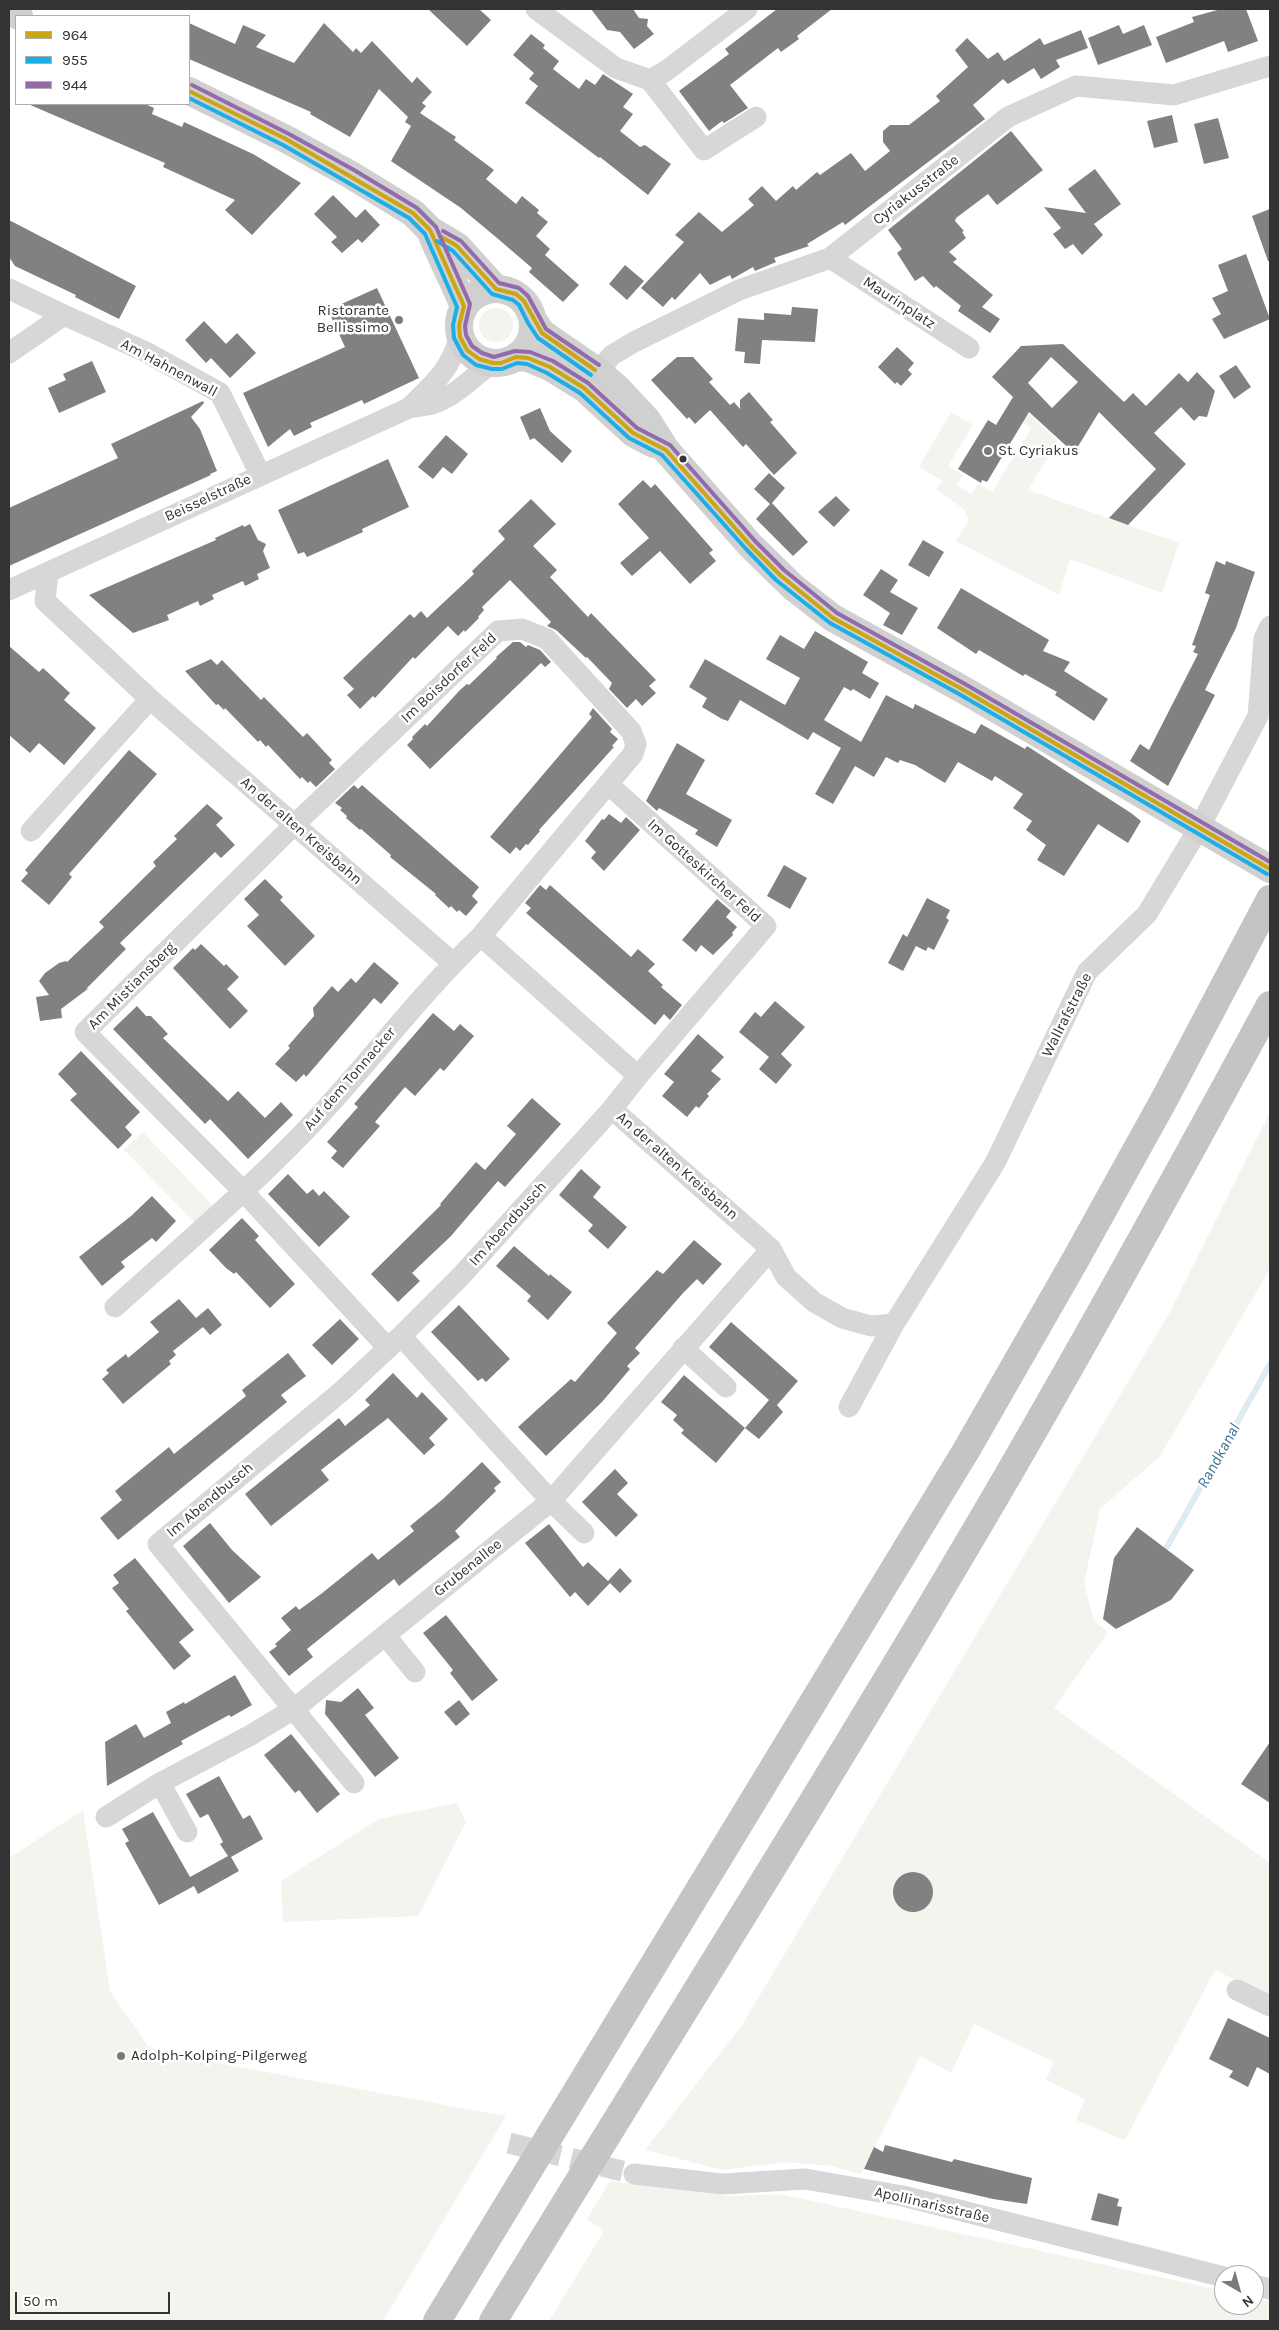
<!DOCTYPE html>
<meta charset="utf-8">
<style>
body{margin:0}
#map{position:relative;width:1279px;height:2330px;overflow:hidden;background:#fff;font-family:Karla,sans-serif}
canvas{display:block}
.frame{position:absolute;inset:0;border:10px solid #333;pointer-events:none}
.legend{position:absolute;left:15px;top:15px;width:175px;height:90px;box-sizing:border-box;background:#fff;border:1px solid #adadad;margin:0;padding:6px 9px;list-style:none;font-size:15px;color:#333}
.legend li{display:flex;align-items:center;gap:10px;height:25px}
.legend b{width:25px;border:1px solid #adadad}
.north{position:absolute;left:1214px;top:2265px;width:50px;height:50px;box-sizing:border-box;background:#fff;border:1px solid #adadad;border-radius:50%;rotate:142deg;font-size:14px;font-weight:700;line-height:20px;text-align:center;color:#333}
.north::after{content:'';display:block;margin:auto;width:18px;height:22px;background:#7a7a7a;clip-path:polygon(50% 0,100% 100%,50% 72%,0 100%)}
.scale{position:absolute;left:15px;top:2292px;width:155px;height:22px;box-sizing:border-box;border:2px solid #333;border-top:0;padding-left:6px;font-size:15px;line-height:18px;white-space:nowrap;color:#333;-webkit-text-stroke:4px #fff;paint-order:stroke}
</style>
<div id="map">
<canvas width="1279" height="2330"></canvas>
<div class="frame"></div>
<ul class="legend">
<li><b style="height:6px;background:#cca611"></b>964</li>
<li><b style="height:6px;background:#1cafe6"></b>955</li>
<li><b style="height:6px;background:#936aab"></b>944</li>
</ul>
<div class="north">N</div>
<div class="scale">50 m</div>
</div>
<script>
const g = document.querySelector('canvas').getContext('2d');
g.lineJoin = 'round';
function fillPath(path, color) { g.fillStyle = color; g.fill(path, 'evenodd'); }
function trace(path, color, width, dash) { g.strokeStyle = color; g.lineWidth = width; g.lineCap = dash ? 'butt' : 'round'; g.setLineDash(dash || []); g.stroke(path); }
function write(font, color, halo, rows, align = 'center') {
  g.font = font + ' Karla,sans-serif'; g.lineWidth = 5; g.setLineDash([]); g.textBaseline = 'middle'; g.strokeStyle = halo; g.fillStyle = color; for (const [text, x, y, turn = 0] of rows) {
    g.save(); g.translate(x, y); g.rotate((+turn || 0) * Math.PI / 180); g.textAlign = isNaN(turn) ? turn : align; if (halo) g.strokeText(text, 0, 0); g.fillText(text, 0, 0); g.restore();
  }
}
const green = new Path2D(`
 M479 325a17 17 0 1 1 34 0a17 17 0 1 1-34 0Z
 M1019,405L1058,441L1028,490L1179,543L1162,593L1070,559L1059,595L956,541L969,521L964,509L936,489L942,481L919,467L951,412L973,425L948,466L963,475L957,485L971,494L978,484L992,492L1031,429L1012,413Z
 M1270,1112V1269L1160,1456L1100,1509L1084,1583L1094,1621L1108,1632L1054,1708L1270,1863V1997L1215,1970L1125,2140L1076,2120L1085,2099L1046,2080L1054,2062L974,2024L951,2073L920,2056L861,2174L831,2166L786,2162L723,2170L645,2150L742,2025L1170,1312Z
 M143,1132L216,1209L198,1226L124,1150Z
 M457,1803L466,1822L418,1916L283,1922L281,1881L379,1819Z
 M83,1810L110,1991L147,2045L162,2053L506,2116L383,2321H9V1858Z
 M610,2181L729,2196L780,2194L1224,2291V2305H1254V2298L1270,2301V2321H549L604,2231L587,2219Z`);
const stream = new Path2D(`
 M1167,1547L1270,1364`);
const building = new Path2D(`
 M428,9H479L491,20L467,46Z
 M591,9H633L639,18L648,19L647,26L654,34L634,49L620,32L607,30Z
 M777,9H832L797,36L799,39L781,52L778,48L730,85L748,108L724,123L722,121L709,131L679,91L729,54L725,49Z
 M1221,9H1246L1258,41L1228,52L1224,41L1166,63L1156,37L1194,22L1192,17Z
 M189,23L235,44L243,25L266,35L256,47L294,63L324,23L353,52L356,48L361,53L372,41L412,83L417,77L432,92L422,103L426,106L420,113L456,137L454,140L494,170L486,179L516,204L522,196L539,210L537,213L548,222L536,236L550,249L545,255L579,285L563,302L529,272L532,268L497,238L461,208L391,161L411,126L405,122L408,117L379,89L350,137L310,114L311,112L189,59Z
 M1119,25L1123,34L1144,25L1152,45L1098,65L1088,38Z
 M1081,30L1088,48L1056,60L1060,67L1041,79L1034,68L1008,84L1003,79L973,105L985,119L845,225L843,222L807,244L809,246L774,258L776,262L755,271L753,267L732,279L730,275L710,285L700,273L675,300L672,297L663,307L641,288L684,242L675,235L699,212L722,232L754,205L748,199L762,186L776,201L793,186L796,190L817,172L820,175L851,153L865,171L890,151L883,142V131L890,125H909L940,101L936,96L968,67L955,50L967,38L988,59L998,52L1004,61L1040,38L1044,45Z
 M531,34L545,45L543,48L559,61L553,69L579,89L586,79L595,85L603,74L633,94L623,107L633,114L620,131L640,147L645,145L671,164L648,195L600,157L599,158L525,103L538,86L529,79L534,73L513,55Z
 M28,104H145L154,108L152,114L182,127L184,122L253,154L301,183L252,235L225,210L235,200L163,167L165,163Z
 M1172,115L1178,142L1154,148L1147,121Z
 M1218,118L1229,158L1204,164L1194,124Z
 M1011,131L1043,170L997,205L988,194L956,218L955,221L964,231L962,232L966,238L949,252L957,259L953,262L993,295L982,307L1000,319L990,333L958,311L961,306L936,286L934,288L923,276L915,281L897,253L902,249L888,230Z
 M1095,169L1121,204L1094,224L1103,235L1082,255L1073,244L1065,249L1053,234L1061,228L1044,207L1086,213L1068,189Z
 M333,195L356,218L365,209L380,225L362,243L358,239L342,253L331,242L337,237L314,214Z
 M1270,209V261H1268L1252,216Z
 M9,220L136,286L119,319L75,297L76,295L15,266L9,257Z
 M1246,254L1270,319L1224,339L1212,319L1221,314L1212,298L1228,291L1218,265Z
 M625,265L644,281L627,300L609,284Z
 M377,288L419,378L364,404L362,400L310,423L312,427L294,436L290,429L268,447L243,393L345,347L328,310Z
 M792,307L818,309L815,342L762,340L760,364L744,363L745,352L735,351L738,318L764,320V313L791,315Z
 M204,321L226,344L237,333L256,353L230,378L211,358L206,363L185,340Z
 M1063,344L1124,402L1133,393L1146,406L1179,373L1188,382L1197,372L1215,391L1207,417L1199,416L1194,421L1181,407L1154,433L1186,464L1128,525L1109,518L1156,469L1099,412L1074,453L1029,412L987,482L982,480L981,483L958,469L988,420L996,425L1013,397L992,377L1021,346ZM1051,357L1078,382L1052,408L1028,383Z
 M897,347L914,363L908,370L912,374L901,386L897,382L895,384L878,367Z
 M677,357H693L713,379L709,382L730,405L734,402L740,409V400L749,392L773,420L770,422L797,453L774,475L746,444L743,447L710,410L695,424L689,417L687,419L651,380Z
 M92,361L106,392L59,413L48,388L66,380L63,374Z
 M1236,365L1251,387L1234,399L1219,376Z
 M203,401L204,403L191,417L200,429L217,471L210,474L211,475L9,566V508L118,458L111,444Z
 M540,408L550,431L572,451L562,463L534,438L530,440L520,417Z
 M446,435L468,454L452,474L443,467L433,479L418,467Z
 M388,459L409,507L362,529L363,532L307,557L304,552L298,554L278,510Z
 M769,473L785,488L772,503L808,542L793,556L756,519L770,504L754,489Z
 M643,480L651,488L655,484L713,550L709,553L716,561L690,584L660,551L632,576L620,563L649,538L618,504Z
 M836,496L850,510L834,527L818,512Z
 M531,499L556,524L533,546L557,570L550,577L588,617L591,613L656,680L649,686L656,693L642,706L636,699L627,708L609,689L612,683L587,657L586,658L556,630L547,626L551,622L510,580L482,607L484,610L478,617L479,618L465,632L464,630L458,636L448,626L415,659L413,657L375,698L373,696L360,709L347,695L354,689L343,678L410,614L414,618L421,611L427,618L474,574L472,571L505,539L498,531Z
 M250,524L258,540L266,544L263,551L270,568L257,574L259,579L245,586L243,581L212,595L214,599L200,606L198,601L167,615L169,620L133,633L89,595L216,540L215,538L243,525L244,527Z
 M923,540L944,552L929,577L908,565Z
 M1216,561L1225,565L1226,561L1255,572L1236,628L1205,690L1215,695L1168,786L1130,761L1140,744L1149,750L1198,654L1193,652L1196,646L1192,645L1210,595L1205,593Z
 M881,569L898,580L890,592L918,608L902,635L883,625L890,613L863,595Z
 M961,588L1049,640L1043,651L1070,662L1064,671L1108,699L1094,721L1055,695L1057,692L1025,674L1023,676L979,650L976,654L937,628Z
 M815,631L868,662L862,673L879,683L870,699L853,689L851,691L844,687L824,720L861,742L886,695L913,709L915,704L975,734L981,724L1025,749L1027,746L1131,813L1141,821L1128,843L1098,824L1064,876L1037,860L1046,845L1026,830L1032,821L1013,808L1023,794L995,776L992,781L958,762L945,783L915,765L900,760L898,763L886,757L874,777L855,766L833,804L815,794L841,748L813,732L808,740L740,700L728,721L722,719L702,707L707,698L689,687L705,659L785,705L800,678L766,659L780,635L804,649Z
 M513,642H520L526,647L528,645L540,650L551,662L545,667L541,663L430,769L407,745L413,739L412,737L425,724L427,726L460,690L467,684L469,685L497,658L496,657Z
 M9,646L39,672L43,668L70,693L64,700L96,728L64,765L39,743L30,753L9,735Z
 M211,659L217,665L222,660L261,700L264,697L303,737L307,733L332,760L329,763L335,769L316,787L310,781L308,783L302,777L300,779L268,745L266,747L260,740L258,742L225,708L224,710L218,704L216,705L185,671Z
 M593,708L612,729L610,732L618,739L612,746L614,747L539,830L540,831L528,845L526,844L520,851L516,847L510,854L490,837L592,717L589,714Z
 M677,743L705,760L686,794L732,820L717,847L695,834L698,830L659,808L657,811L646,801Z
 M129,750L157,774L69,874L72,877L49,905L21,881L28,873L25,870Z
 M354,785L358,789L362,785L479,887L472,896L478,902L466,916L459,910L457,912L451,906L449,908L435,895L436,894L390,857L391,855L361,829L360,830L346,818L347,816L340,810L342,808L335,803Z
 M207,804L223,818L216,825L235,845L221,858L215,852L120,943L126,949L86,989L89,988L61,1009L62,1018L40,1021L36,997L49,995L39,981L45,973L59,963L66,961L67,962L104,927L99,922L156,866L153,862L177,839L174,836Z
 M609,814L621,823L626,817L640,830L604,871L591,858L596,852L585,841L602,819L604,820Z
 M784,865L807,878L790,909L767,896Z
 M265,879L283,897L280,900L315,936L285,966L247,926L259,915L244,899Z
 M540,885L546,890L550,885L631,957L638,949L655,964L648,971L663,985L661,987L682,1005L670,1020L664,1014L655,1025L526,913L531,908L525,903Z
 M927,898L950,910L946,918L949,920L934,950L928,947L926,951L916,946L903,971L888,963L903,934L907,937Z
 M717,899L731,911L726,917L737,927L732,933L733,935L713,955L701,945L696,952L682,940Z
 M201,944L224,966L226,964L239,977L227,989L248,1011L230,1029L173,968L193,948L195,950Z
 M374,962L399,983L381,1004L374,998L306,1077L304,1074L296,1082L275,1064L290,1048L288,1046L314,1016L313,1008L332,986L338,992L351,978L356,983Z
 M775,1001L805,1027L781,1054L792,1065L776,1084L759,1069L769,1057L739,1032L755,1012L761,1017Z
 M137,1006L146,1016H151L168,1034L163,1038L228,1101L238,1091L265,1118L281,1102L293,1115L248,1159L210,1119L205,1124L113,1029Z
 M433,1013L454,1031L460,1024L474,1036L444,1071L440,1068L415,1096L405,1087L375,1122L380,1126L343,1168L331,1158L337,1151L327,1142L358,1107L354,1104Z
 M698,1034L724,1057L711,1071L721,1079L707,1094L709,1096L699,1108L696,1106L687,1117L662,1096L674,1082L664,1074Z
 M81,1051L140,1112L125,1127L132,1135L118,1149L70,1100L77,1094L58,1074Z
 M532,1098L561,1124L505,1187L498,1181L451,1236L412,1273L420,1281L398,1302L371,1274L441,1205L440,1204L476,1162L485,1170L516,1134L507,1126Z
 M581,1169L601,1187L593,1197L627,1227L608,1249L588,1231L593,1225L559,1195Z
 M288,1174L307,1194L313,1189L319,1196L324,1191L350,1217L319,1247L268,1194Z
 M152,1196L176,1221L156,1242L152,1238L121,1262L125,1267L102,1286L79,1257L131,1216Z
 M242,1218L259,1236L255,1240L295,1284L270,1308L236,1272L234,1274L226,1268L209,1250Z
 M694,1240L722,1264L703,1285L697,1279L684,1292L635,1348L640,1353L627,1366L630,1369L602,1402L546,1456L518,1427L571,1379L575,1382L617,1333L607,1323L657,1270L663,1274Z
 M514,1246L549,1276L550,1274L572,1292L548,1320L527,1301L531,1296L496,1266Z
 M179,1299L196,1318L208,1308L222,1325L210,1335L203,1327L173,1351L176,1355L169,1361L171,1364L123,1404L102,1379L109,1373L106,1370L126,1354L128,1358L159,1332L150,1322Z
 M459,1305L510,1359L486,1382L482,1378L478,1381L431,1332Z
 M340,1319L359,1339L332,1365L312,1345Z
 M731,1322L798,1381L777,1405L783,1412L759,1439L745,1428L769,1400L709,1347Z
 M288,1353L306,1376L281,1395L287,1402L118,1540L100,1518L122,1500L115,1491L169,1447L174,1454L246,1396L242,1390Z
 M393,1373L417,1398L422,1392L448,1419L429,1438L435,1445L424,1455L388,1418L321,1470L329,1480L271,1526L245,1494L339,1418L345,1426L370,1405L365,1400Z
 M684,1375L745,1428L716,1463L681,1433L684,1430L673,1420L677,1415L661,1402Z
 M482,1462L501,1482L494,1488L496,1491L455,1531L460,1537L399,1586L394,1579L307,1649L313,1657L289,1676L269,1652L277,1646L275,1644L291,1630L281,1618L296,1606L299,1610L321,1594L372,1553L378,1560L414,1531L410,1526L443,1499Z
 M615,1469L628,1483L617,1494L638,1515L616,1537L582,1502Z
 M210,1523L232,1550L261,1577L229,1603L183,1546Z
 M549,1524L583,1567L588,1562L608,1581L620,1568L632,1581L620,1593L610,1583L588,1606L575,1592L570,1597L525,1543Z
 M1137,1527L1194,1570L1171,1600L1116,1629L1103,1619L1114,1558Z
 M135,1558L194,1630L179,1642L191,1656L174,1670L126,1611L129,1609L112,1588L119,1583L113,1575Z
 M446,1615L498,1680L472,1701L450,1673L453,1670L423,1633Z
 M235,1675L252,1705L231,1717L229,1715L181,1741L183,1744L107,1786L105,1742L136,1724L144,1738L171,1723L166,1712L184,1702L185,1704Z
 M358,1688L374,1708L365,1715L399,1758L375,1777L325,1714L326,1700L341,1702Z
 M459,1700L470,1714L456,1726L444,1712Z
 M291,1734L340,1794L317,1813L299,1790L295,1793L264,1755Z
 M1270,1742V1803L1241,1784Z
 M219,1776L243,1819L250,1815L263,1839L231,1857L239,1871L198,1894L194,1886L159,1905L125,1843L129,1841L122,1829L153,1812L190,1877L228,1856L220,1844L223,1842L208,1814L200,1818L186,1794Z
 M893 1892a20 20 0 1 1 40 0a20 20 0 1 1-40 0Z
 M1228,2018L1270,2038V2074L1257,2067L1248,2087L1229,2077L1233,2071L1209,2059Z
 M885,2145L952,2162L954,2159L1032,2178L1027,2204L993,2199L864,2169L874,2147L883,2152Z
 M1098,2193L1119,2199L1117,2206L1122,2207L1118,2226L1091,2220Z`);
const minorTunnel = new Path2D(`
 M509,2143L634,2174`);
const minor = new Path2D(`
 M536,9L616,68L650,80L666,71L747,9
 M650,80L704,150L756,117
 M830,258L969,348
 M9,289L64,315L9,353
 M64,315L146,352L220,393L260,474
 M588,383L612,355L634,342L739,290L830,258L1008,117L1076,86L1174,95L1270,66
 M409,408C434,383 449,372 460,337
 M48,573L45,601L150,699L453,963
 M9,590L409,408C416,407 425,406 432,404C455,397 473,376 493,363
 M608,784L766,926L638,1076
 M31,831L150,699
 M612,1109L771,1249L786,1277L814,1302L842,1318L871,1326L894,1324
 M115,1307C178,1250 244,1194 304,1132C365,1069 417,997 481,936L633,754L636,744L631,731L547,639L522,629L498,631L294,825L85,1032L243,1191L387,1347
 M401,1336L551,1501L584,1533
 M683,1348L726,1387
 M849,1407L894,1324L995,1163L1087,972L1147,914L1199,828L1258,716L1264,639L1270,626
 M385,1635L415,1672
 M160,1783L187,1832
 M354,1783L158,1544L342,1391L401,1336L461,1276L612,1109L638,1076L481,936
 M106,1817L160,1783L249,1736L294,1709L551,1501L771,1249
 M1237,1990L1270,2006
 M634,2174L722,2184L805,2179L903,2196L1224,2277
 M1254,2285L1270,2289`);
const secondary = new Path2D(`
 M9,11L19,16
 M189,91L286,139L351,175L413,213L430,230L457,246L496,289
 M430,230C440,256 453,280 464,306
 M459 326a37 37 0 1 1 74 0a37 37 0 1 1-74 0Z
 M533,320L542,333L597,371L618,389L647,420L666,450L750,545L793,587L833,618L962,689L1270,869
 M516,357L528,358L550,367L584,388L633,433L654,444`);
const motorway = new Path2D(`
 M437,2321L967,1449L1077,1257L1165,1098L1270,899
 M493,2321C661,2046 834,1773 997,1494C1091,1333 1181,1169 1270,1005`);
const bus1 = new Path2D(`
 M189,91L286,139L413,213L430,230L464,306L459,326L460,337L467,350L479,359L493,363H501L516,357L528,358L550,367L584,388L633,433L666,450L750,545L780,575L833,618L962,689L1270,869
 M440,236L457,246L496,289L516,294L524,301L542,333L595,370`);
const bus2 = new Path2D(`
 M189,98L283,145L409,218L425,234L457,307L453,325L454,338L463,355L476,365L492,369H502L517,363L527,364L547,373L580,393L629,438L662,455L746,549L776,580L830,623L959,694L1267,874
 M437,241L453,251L492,294L513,300L519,305L528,323L538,338L591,375`);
const bus3 = new Path2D(`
 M192,85L289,134L354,170L417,208L436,227L470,304L465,326L466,335L472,346L482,353L494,357L515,351L530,352L553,361L588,383L637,428L670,445L755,541L784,570L837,613L965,684L1270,862
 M443,231L461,241L499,283L519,288L528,296L546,329L599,365`);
const markers = [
 [399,320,5,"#7a7a7a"],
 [988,451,5,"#7a7a7a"],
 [683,459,4.5,"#333"],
 [121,2056,5,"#7a7a7a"]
];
const streetNames = [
 ["Cyriakusstraße",916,190,-38],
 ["Maurinplatz",899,303,33],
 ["Am Hahnenwall",169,368,28],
 ["Beisselstraße",208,498,-25],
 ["Im Boisdorfer Feld",449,678,-43],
 ["An der alten Kreisbahn",301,831,41],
 ["Im Gotteskircher Feld",704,871,42],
 ["Am Mistiansberg",132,986,-45],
 ["Wallrafstraße",1067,1015,-63],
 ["Auf dem Tonnacker",350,1079,-49],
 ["An der alten Kreisbahn",677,1166,41],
 ["Im Abendbusch",508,1224,-48],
 ["Im Abendbusch",210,1500,-40],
 ["Grubenallee",468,1568,-39],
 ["Apollinarisstraße",932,2205,13]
];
const poiNames = [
 ["Ristorante",389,311,"right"],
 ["Bellissimo",389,328,"right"],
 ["St. Cyriakus",998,451],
 ["Adolph-Kolping-Pilgerweg",131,2056]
];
const waterNames = [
 ["Randkanal",1219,1456,-61]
];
fillPath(green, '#f1f5ed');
trace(stream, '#ddebf3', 6);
fillPath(building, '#818181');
trace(minorTunnel, '#d6d6d6', 21, [21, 11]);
trace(minor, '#d7d7d7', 21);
trace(secondary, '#d0d0d0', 28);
trace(motorway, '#c4c4c4', 28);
trace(bus1, '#cca611', 4);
trace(bus2, '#1cafe6', 4);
trace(bus3, '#936aab', 4);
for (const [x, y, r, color] of markers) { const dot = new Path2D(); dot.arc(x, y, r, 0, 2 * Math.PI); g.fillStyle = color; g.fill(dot); trace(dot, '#fff', 2); }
write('15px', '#333', '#fff', streetNames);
write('15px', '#333', '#fff', poiNames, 'left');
write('italic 16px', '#3f7597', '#fff', waterNames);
</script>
